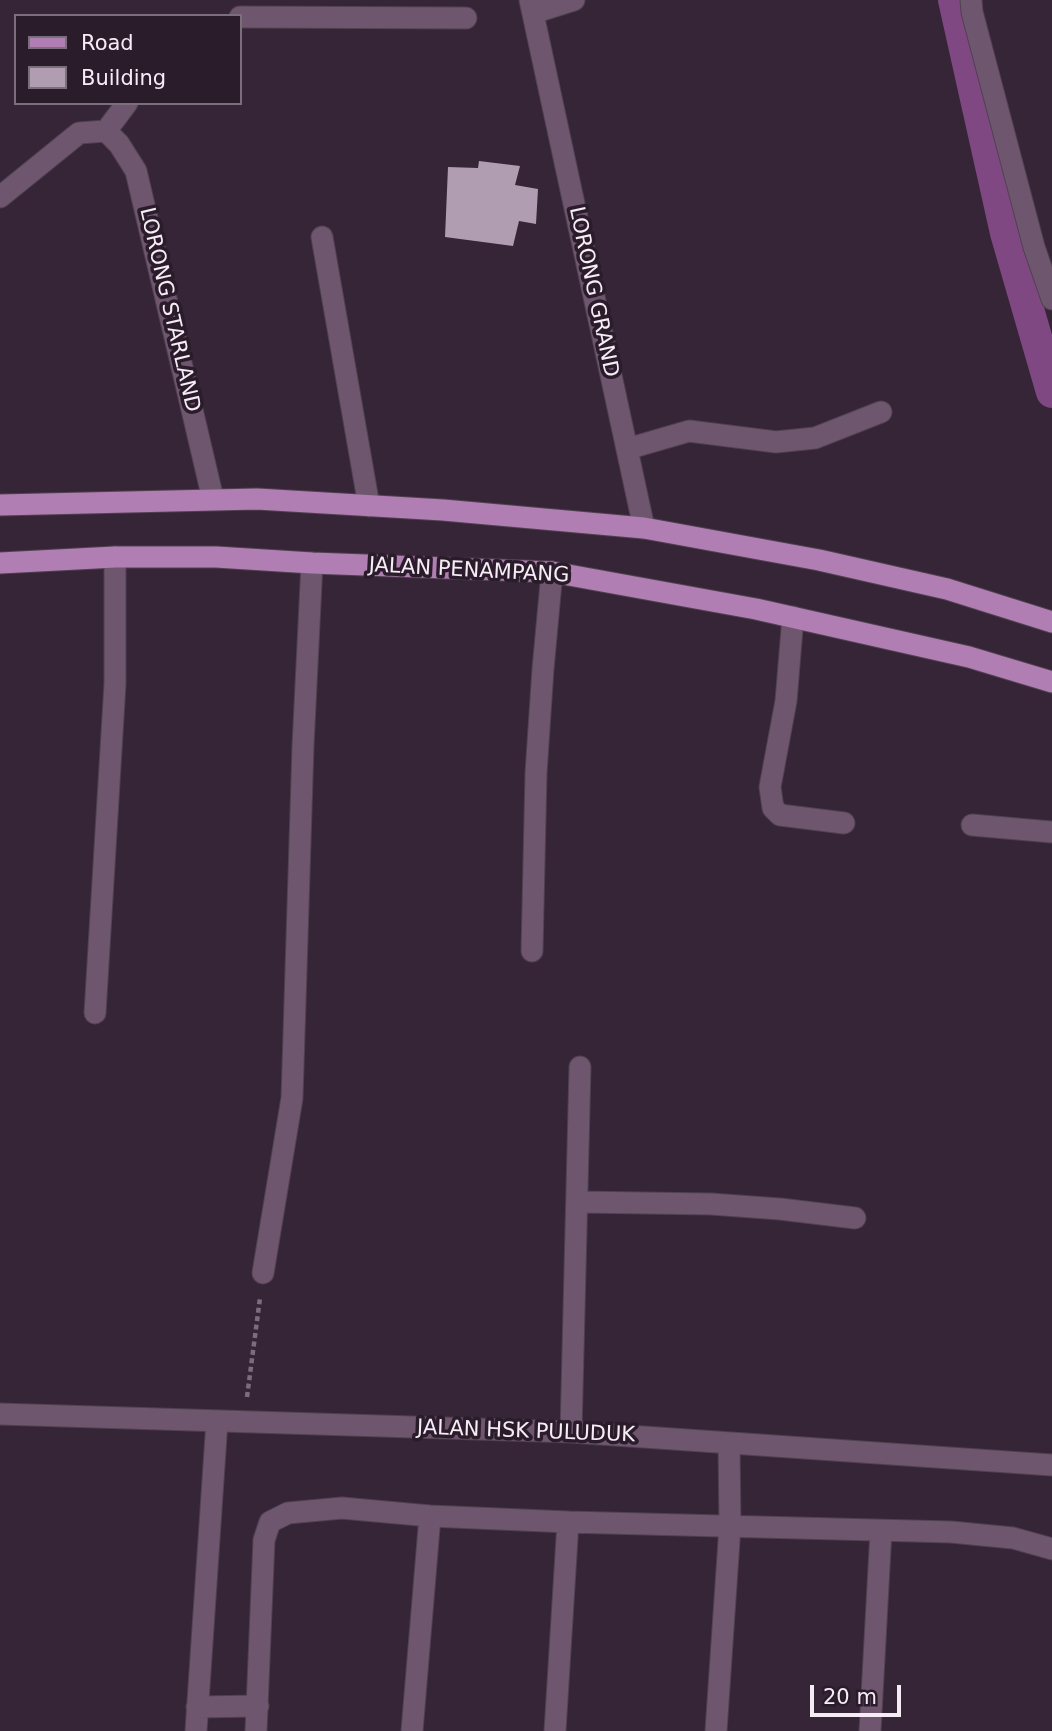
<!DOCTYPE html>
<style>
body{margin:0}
#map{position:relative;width:1052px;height:1731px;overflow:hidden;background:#352536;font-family:"DejaVu Sans",sans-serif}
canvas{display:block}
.legend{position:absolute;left:14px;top:14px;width:228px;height:91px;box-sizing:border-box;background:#2b1c2b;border:2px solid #7c6f7c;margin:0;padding:9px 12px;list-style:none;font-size:21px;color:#f6ecf6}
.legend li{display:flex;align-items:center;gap:14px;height:35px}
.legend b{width:35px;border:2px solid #7c6f7c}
.scale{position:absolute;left:810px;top:1685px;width:91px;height:32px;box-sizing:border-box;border:4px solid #f6ecf6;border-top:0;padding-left:9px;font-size:21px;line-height:24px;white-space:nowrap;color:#f6ecf6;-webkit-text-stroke:5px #2b1c2b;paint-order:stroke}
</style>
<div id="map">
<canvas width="1052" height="1731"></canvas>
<ul class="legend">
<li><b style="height:9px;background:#b07eb2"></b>Road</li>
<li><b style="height:19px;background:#b19db1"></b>Building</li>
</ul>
<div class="scale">20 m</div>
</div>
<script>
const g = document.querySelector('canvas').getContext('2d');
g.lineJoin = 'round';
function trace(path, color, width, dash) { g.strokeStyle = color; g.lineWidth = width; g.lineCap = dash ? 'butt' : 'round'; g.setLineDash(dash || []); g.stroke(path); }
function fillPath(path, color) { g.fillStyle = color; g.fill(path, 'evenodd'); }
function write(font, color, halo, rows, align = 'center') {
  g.font = font + ' "DejaVu Sans",sans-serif'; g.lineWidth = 7; g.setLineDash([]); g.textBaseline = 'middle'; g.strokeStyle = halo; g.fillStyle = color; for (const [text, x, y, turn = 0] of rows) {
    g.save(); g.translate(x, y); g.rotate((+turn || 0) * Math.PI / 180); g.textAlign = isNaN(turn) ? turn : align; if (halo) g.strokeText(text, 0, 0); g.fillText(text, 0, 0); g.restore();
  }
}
const canal = new Path2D(`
 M954,0L1006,233L1052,392`);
const building = new Path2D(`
 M479,161L520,166L515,185L538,189L536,224L519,221L513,246L445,237L448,167L478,168Z`);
const path = new Path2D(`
 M247,1397L260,1298`);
const minor = new Path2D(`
 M530,0L644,528
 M971,0L972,12L1034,247L1052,299
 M533,13L574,0
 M240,17L466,18
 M106,131L119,144L136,171L213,499
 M106,131L127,103
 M0,197L79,133L106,131
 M322,237L369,506
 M627,449L689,431L776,442L815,438L881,412
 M793,617L786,701L770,787L773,808L780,815L844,823
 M972,825L1052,832
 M532,951L536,773L543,669L552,572
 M95,1013L115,684V557
 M577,1202L711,1204L780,1209L855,1218
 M263,1273L292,1098L303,746L312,563
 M0,1414L571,1432L1052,1465
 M571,1432L580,1067
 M197,1707L258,1706
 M196,1731L217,1421
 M256,1731L264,1540L270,1522L288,1513L342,1508L430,1516L568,1522L951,1532L1013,1538L1052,1549
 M412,1731L430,1516
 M555,1731L568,1522
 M716,1731L730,1526L729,1443
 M870,1731L881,1531`);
const major = new Path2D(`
 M0,505L257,499L443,510L644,528L819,560L947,589L1052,622
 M0,563L115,557H216L312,563L552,572L756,609L969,657L1052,682`);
const streetNames = [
 ["LORONG GRAND",593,292,78],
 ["LORONG STARLAND",169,310,77],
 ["JALAN PENAMPANG",469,571,3],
 ["JALAN HSK PULUDUK",526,1432,2]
];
trace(canal, '#7f4882', 32);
fillPath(building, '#b19db1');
trace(minor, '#504151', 23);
trace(major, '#504151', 23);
trace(path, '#7b6d7c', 4.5, [5, 3.5]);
trace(minor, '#6f566f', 21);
trace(major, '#b07eb2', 21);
write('21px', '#f6ecf6', '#2b1c2b', streetNames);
</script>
